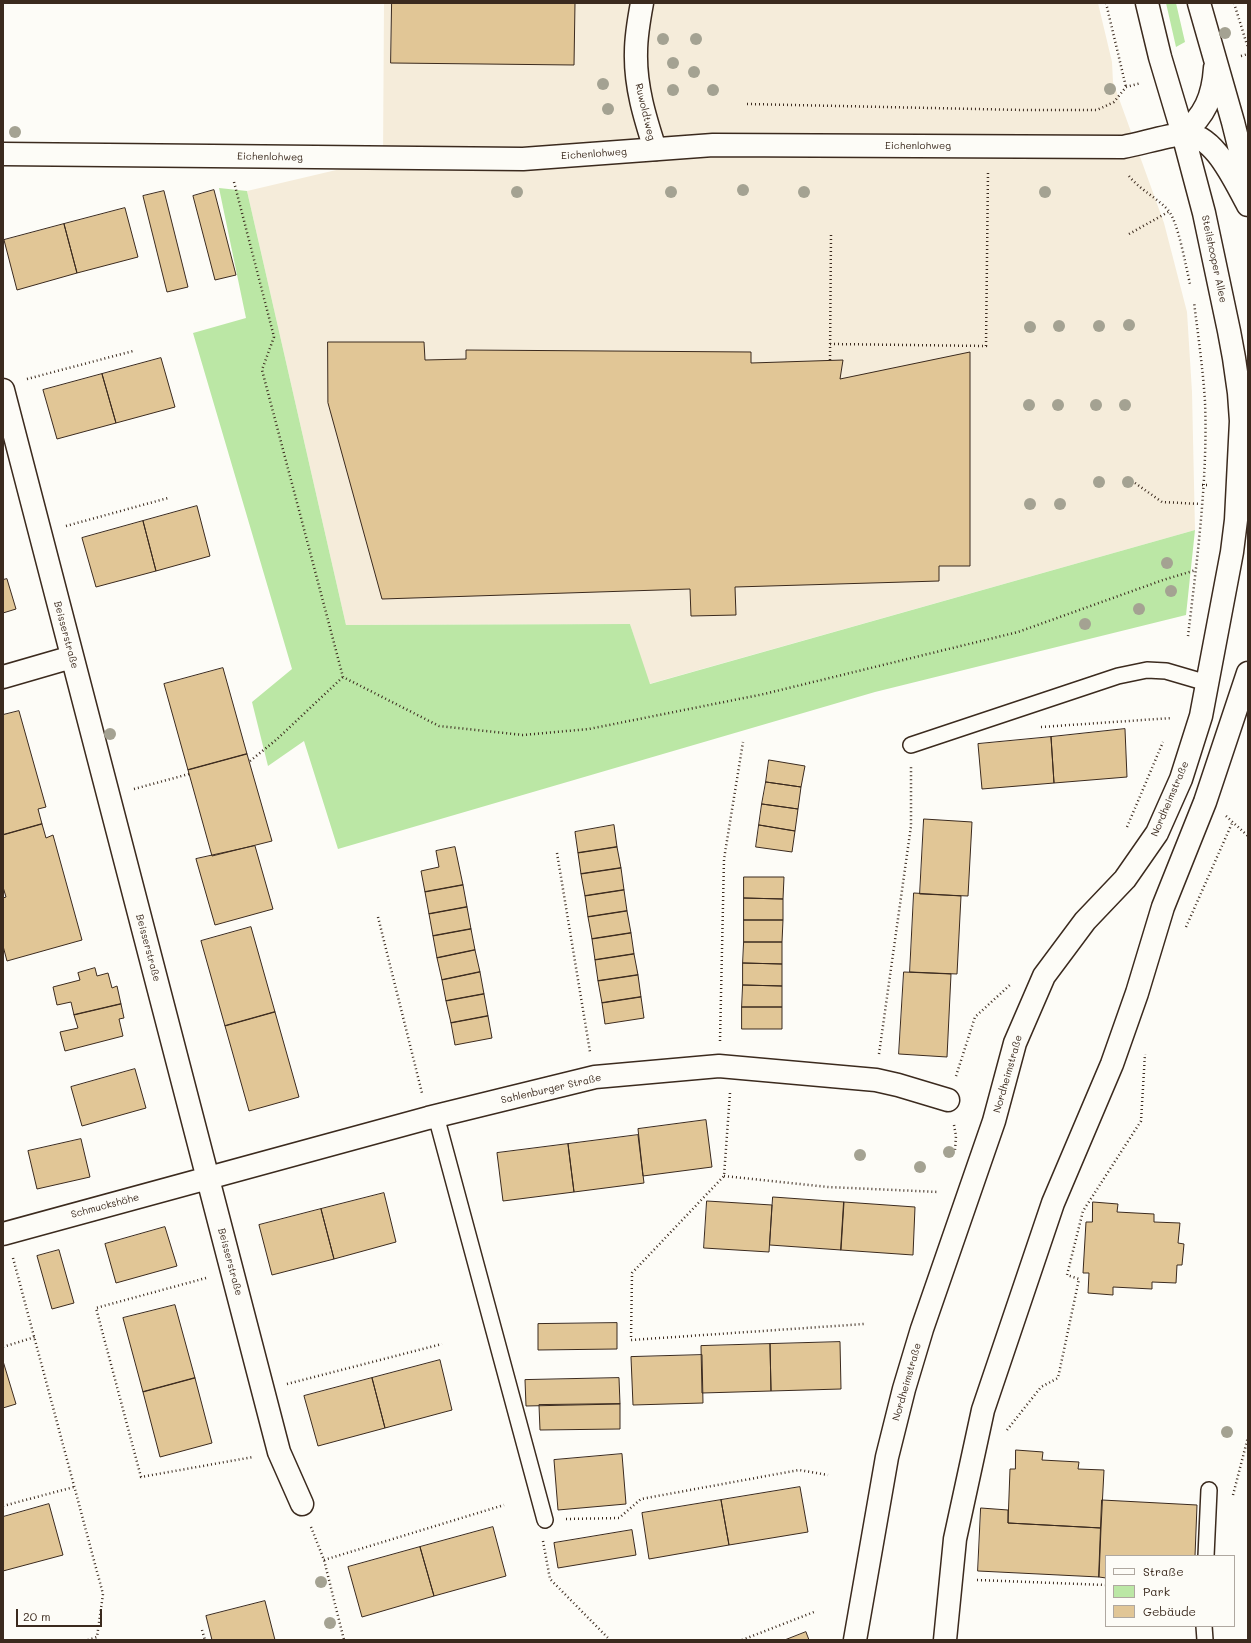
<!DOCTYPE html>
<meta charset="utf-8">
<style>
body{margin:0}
#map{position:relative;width:1251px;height:1643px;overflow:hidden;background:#fdfcf7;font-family:Mali,sans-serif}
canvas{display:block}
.frame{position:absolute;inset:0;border:4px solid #3b2a1e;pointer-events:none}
.legend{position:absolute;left:1105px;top:1555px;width:130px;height:72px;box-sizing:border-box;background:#fdfcf7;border:1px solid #afa8a0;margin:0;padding:5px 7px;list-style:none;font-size:12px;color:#3b2a1e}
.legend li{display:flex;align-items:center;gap:8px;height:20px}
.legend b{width:20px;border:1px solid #afa8a0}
.scale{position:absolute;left:16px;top:1609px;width:86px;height:18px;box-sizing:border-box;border:2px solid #3b2a1e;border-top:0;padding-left:5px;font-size:12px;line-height:14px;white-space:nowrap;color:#3b2a1e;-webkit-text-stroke:3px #fdfcf7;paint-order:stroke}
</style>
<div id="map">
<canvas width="1251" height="1643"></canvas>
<div class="frame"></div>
<ul class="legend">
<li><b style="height:5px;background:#fdfcf7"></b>Straße</li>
<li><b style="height:11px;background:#bbe7a5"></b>Park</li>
<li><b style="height:11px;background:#e1c696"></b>Gebäude</li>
</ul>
<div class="scale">20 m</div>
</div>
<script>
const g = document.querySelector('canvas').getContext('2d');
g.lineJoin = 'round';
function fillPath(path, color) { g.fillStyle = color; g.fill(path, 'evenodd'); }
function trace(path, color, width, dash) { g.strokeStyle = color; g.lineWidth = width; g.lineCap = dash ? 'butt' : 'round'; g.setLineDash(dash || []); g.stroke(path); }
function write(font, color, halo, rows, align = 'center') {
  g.font = font + ' Mali,sans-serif'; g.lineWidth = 3; g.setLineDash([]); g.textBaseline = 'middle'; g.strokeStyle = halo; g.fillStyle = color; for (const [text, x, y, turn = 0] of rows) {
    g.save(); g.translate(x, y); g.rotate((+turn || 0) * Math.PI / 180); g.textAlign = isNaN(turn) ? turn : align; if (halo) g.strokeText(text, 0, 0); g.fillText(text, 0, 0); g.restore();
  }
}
const built = new Path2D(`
 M384,3H1098L1112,62L1113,82L1164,223L1187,312L1192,392L1195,530L649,684L630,624L346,625L247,191L383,159Z`);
const green = new Path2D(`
 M1166,3H1176L1185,42L1176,47Z
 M219,188L247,191L346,625L630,624L650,684L1195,530L1186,615L875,692L338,849L304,741L268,766L252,702L292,669L193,333L246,318Z`);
const building = new Path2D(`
 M392,3H575L574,65L391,63Z
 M214,190L236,275L215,280L193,196Z
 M164,191L188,287L167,292L143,196Z
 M125,208L138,257L77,273L64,224Z
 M64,224L77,273L17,290L4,240Z
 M328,342H424L425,360L466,359V350L751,352V363L843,360L840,379L970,352V566H939V581L735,587L736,615L691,616L690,589L382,599L328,403Z
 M161,358L175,407L116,423L102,374Z
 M102,374L116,423L57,439L43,390Z
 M197,506L210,556L156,571L143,521Z
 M143,521L156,571L96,587L82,538Z
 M7,579L16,609L3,613V580Z
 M223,668L247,754L188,770L164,684Z
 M19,711L46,807L38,809L42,824L3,835V715Z
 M1125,729L1127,777L1054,783L1051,737Z
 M1051,737L1054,783L982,789L978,744Z
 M247,754L272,841L212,856L188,770Z
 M769,760L805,766L801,787L766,782Z
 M766,782L801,787L798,809L762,804Z
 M762,804L798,809L795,831L759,825Z
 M924,819L972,822L968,896L920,894Z
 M42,824L46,838L53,835L82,940L7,961L3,946V898L6,897L3,887V835Z
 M614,825L617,847L578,853L575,832Z
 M759,825L795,831L792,852L756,847Z
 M255,846L273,909L215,925L196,859Z
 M455,847L463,885L425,892L421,871L439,867L436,851Z
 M617,847L621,868L581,874L578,853Z
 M621,868L624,890L585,896L581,874Z
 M744,877H784L783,899L744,898Z
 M463,885L467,907L429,914L425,892Z
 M624,890L627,911L588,917L585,896Z
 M914,893L961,896L957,974L910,972Z
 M744,898L783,899V920H744Z
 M467,907L471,929L433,936L429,914Z
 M627,911L631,933L592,939L588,917Z
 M744,920H783L782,942H744Z
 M251,927L275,1012L225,1026L201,941Z
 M471,929L475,950L437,958L433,936Z
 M631,933L634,954L595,960L592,939Z
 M744,942H782V964L743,963Z
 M475,950L480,972L442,980L437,958Z
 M634,954L638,975L598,981L595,960Z
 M743,963L782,964V986L743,985Z
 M95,968L97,976L108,973L112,988L117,986L121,1004L74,1015L71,1002L57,1005L53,987L80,980L78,973Z
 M480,972L484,994L446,1001L442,980Z
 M904,972L951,974L947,1057L899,1054Z
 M638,975L641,997L602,1003L598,981Z
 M743,985L782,986V1007H742Z
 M484,994L488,1016L451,1023L446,1001Z
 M641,997L644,1018L605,1024L602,1003Z
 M121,1004L124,1018L119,1019L123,1036L65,1051L60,1032L78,1028L74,1015Z
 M742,1007H782V1029H742Z
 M275,1012L299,1097L249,1111L225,1026Z
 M488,1016L492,1038L455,1045L451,1023Z
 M135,1069L146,1108L82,1126L71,1087Z
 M706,1120L712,1167L643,1176L638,1129Z
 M638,1135L644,1183L574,1192L568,1144Z
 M81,1139L90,1177L37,1189L28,1151Z
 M568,1144L574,1192L503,1201L497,1153Z
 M384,1193L396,1242L334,1259L321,1209Z
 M773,1197L844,1202L841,1250L770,1245Z
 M707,1201L772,1205L769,1252L704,1248Z
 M844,1202L915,1207L913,1255L841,1250Z
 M1093,1202L1118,1204L1117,1212L1154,1214V1222L1180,1223L1178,1243L1184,1244L1182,1265H1177L1176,1283L1152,1282V1289L1113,1287V1295L1088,1293L1089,1273H1083L1086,1222H1092Z
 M321,1209L334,1259L272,1275L259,1225Z
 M165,1227L177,1266L116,1283L105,1244Z
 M59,1250L74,1303L52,1309L37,1256Z
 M175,1305L195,1378L143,1392L123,1318Z
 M617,1323V1349L538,1350V1324Z
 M840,1342L841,1389L771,1391L770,1344Z
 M770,1344L771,1391L702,1393L701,1346Z
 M702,1355L703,1403L633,1405L631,1357Z
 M440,1360L452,1410L385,1428L372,1378Z
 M3,1361L16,1404L3,1408Z
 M195,1378L212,1443L160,1457L143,1392Z
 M372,1378L385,1428L318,1446L304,1396Z
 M619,1378L620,1404L526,1406L525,1380Z
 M620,1404V1429L540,1430L539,1405Z
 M1016,1450L1043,1452L1042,1460L1079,1462L1078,1469L1104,1470L1101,1528L1008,1523L1010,1469H1015Z
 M622,1454L626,1504L558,1510L554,1460Z
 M800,1487L808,1532L729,1545L721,1500Z
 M721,1500L729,1545L649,1559L642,1513Z
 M1102,1500L1197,1505L1195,1556H1106V1578L1099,1577Z
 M49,1504L63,1555L3,1571V1517Z
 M981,1508L1008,1510V1523L1101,1528L1099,1577L978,1571Z
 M493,1527L506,1576L434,1596L420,1547Z
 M632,1530L636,1555L558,1568L554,1543Z
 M420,1547L434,1596L362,1617L348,1567Z
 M265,1601L275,1640H212L206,1616Z
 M806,1632L809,1640H785Z`);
const path = new Path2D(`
 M1106,3L1126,87
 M1234,3L1248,48
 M1241,56L1248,54
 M747,104L1023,110H1097L1114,102L1126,87L1141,83
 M1129,176C1140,190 1156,197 1168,210C1178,221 1186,267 1190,284
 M234,182L274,337L262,370L343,677L439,726L523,735L589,729L764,694L1018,632L1163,580L1196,570
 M1129,234L1170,211
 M830,344L986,346L988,171
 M830,360L831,233
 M27,379L133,351
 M1135,483L1162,502L1201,504
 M1202,485H1209
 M66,526L168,498
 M1188,636C1197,560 1208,478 1205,402C1203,369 1198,335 1194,302
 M1041,727L1172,718
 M250,761L276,740L343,677
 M134,789L189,774
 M1226,816L1248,836
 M1127,827L1163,742
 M557,853L590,1052
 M378,917L422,1093
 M1186,927L1233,821
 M720,1041L724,859L743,742
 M879,1054L911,826V767
 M956,1076L975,1017L1011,984
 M730,1093L724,1176L632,1273L631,1340L864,1324
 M954,1125L956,1136L955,1150
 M724,1176L828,1187L939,1192
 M13,1258L103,1594L97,1637L88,1640
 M206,1278L96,1308L141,1477L253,1457
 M3,1347L35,1337
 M287,1384L442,1344
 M1007,1430L1041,1387L1058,1378L1079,1279L1067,1275L1083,1211L1141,1121L1145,1054
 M1233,1495L1248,1437
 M3,1506L74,1487
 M566,1519L619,1518L641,1499L799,1470L828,1475
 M311,1527L324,1560L344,1640
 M543,1541L550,1579L610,1640
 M324,1560L504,1505
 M977,1580L1106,1585
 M202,1630L205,1640
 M742,1640L814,1612`);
const lane = new Path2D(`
 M911,745L1118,676L1147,670L1166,671L1207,683
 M436,1116L545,1520
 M1206,1556L1209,1490
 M1204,1626L1205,1640`);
const street = new Path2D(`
 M642,3C639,19 636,36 636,52C635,86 645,118 655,149
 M3,390L279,1452L302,1504
 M3,677L72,657
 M3,1234L428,1118L595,1077L719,1066L876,1080L898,1085L948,1100`);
const secondary = new Path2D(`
 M1199,3L1233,122L1248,182
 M1183,134C1205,115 1213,97 1215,68
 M3,154L523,159L713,145L1123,147C1140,144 1165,136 1183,134C1214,132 1235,182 1248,205
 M855,1640L887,1457L904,1389L922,1329L994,1121L1015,1043L1044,976L1085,921L1125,879L1157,833L1181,779L1201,716L1232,552L1236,520L1241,421L1239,393L1234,358L1229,331L1204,213L1183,134L1160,57L1147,3
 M945,1640L955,1539L983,1410L1053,1203L1112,1064L1137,993L1163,907L1205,802L1248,673`);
const trees = [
 [1225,33],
 [663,39],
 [696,39],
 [673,63],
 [694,72],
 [603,84],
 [1110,89],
 [673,90],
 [713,90],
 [608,109],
 [15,132],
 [743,190],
 [517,192],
 [671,192],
 [804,192],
 [1045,192],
 [1129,325],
 [1059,326],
 [1099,326],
 [1030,327],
 [1029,405],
 [1058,405],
 [1096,405],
 [1125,405],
 [1099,482],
 [1128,482],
 [1030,504],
 [1060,504],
 [1167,563],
 [1171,591],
 [1139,609],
 [1085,624],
 [110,734],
 [949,1152],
 [860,1155],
 [920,1167],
 [1227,1432],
 [321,1582],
 [330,1623]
];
const streetNames = [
 ["Ruwoldtweg",645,112,77],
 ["Eichenlohweg",918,146],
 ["Eichenlohweg",594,154,-4],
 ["Eichenlohweg",270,157,1],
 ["Steilshooper Allee",1214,259,78],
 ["Beisserstraße",66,635,75],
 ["Nordheimstraße",1170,799,-67],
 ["Beisserstraße",148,948,75],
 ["Nordheimstraße",1008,1074,-74],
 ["Sahlenburger Straße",551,1089,-13],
 ["Schmuckshöhe",105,1206,-15],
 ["Beisserstraße",230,1262,75],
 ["Nordheimstraße",907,1382,-74]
];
fillPath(built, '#f5ecda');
fillPath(green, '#bbe7a5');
fillPath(building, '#e1c696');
trace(building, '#3b2a1e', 1);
trace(lane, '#3b2a1e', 18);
trace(street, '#3b2a1e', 25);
trace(secondary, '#3b2a1e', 25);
trace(path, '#3b2a1e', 2.5, [1, 3]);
trace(lane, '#fdfcf7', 15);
trace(street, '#fdfcf7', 22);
trace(secondary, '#fdfcf7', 22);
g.fillStyle = '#a4a292';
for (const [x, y] of trees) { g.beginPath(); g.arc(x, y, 6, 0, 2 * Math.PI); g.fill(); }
write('10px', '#3b2a1e', '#fdfcf7', streetNames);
</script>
